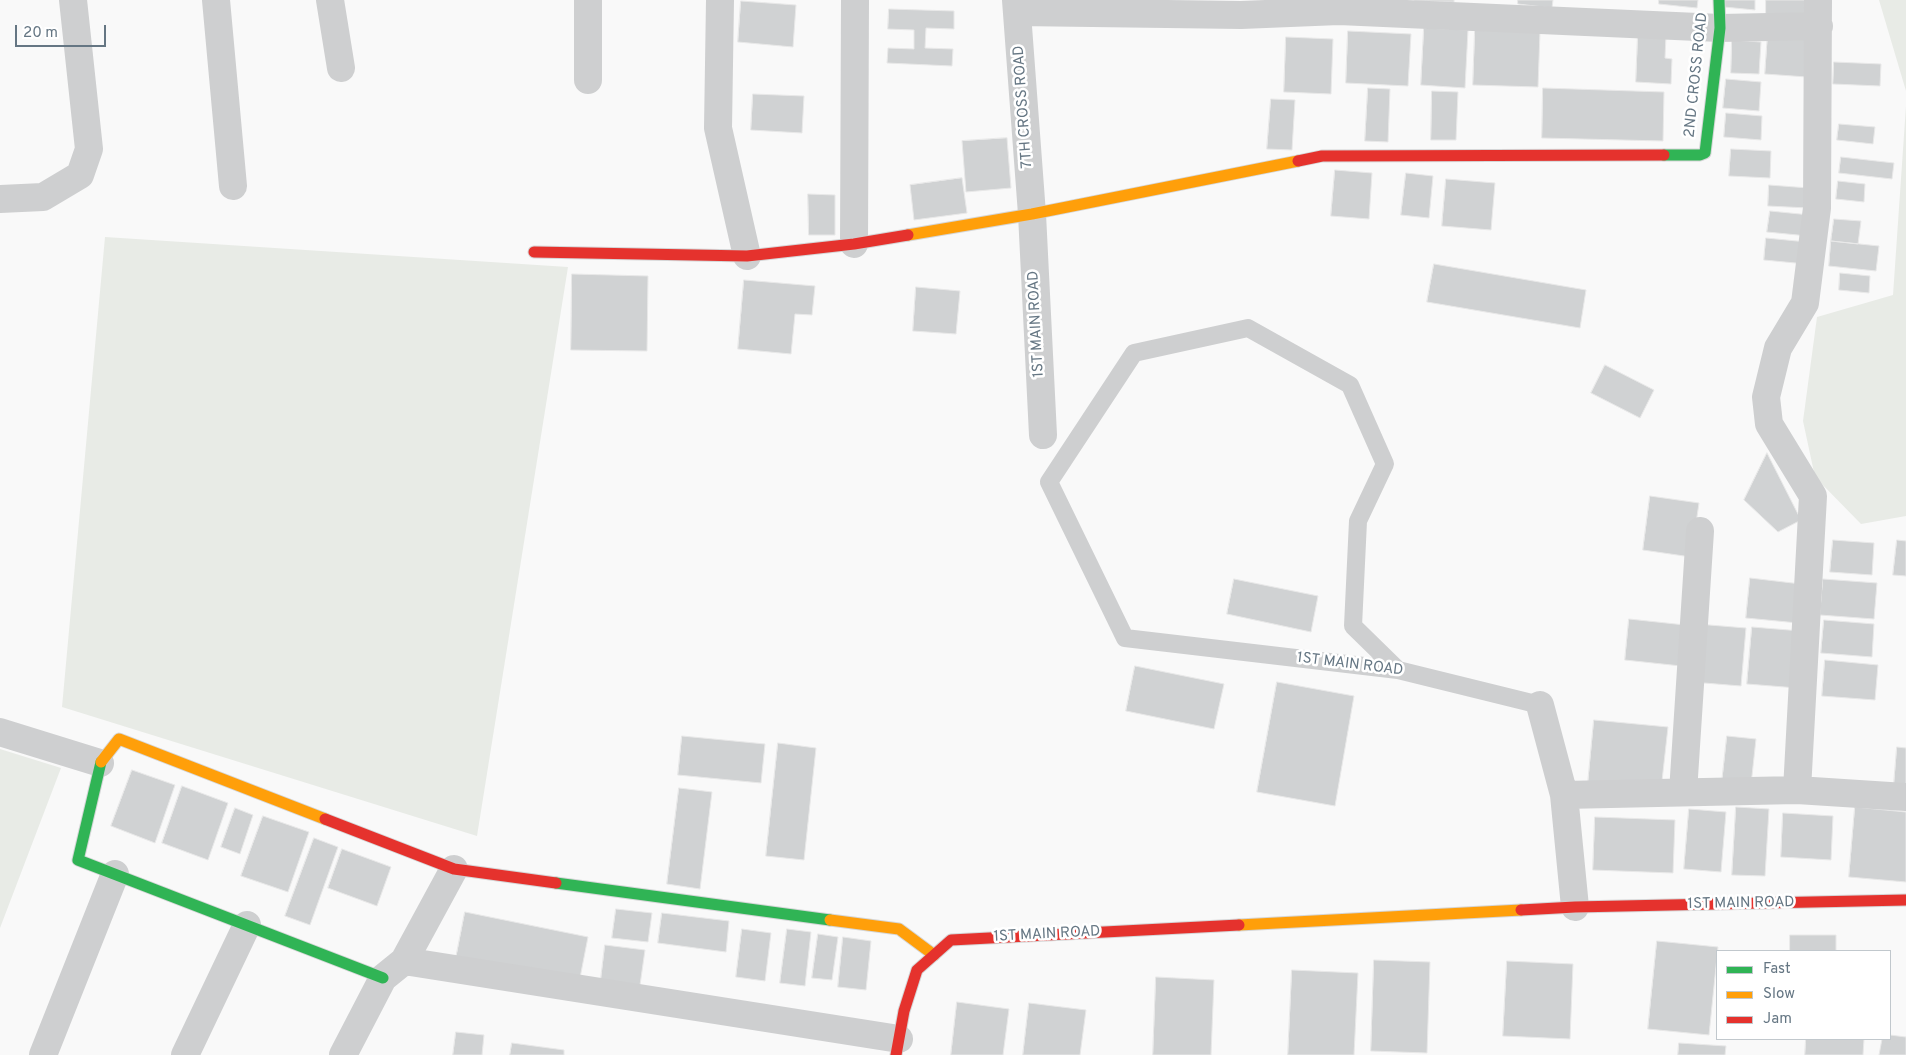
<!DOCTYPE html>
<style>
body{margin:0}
#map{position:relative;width:1906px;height:1055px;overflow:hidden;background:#f9f9f9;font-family:Overpass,sans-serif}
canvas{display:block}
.legend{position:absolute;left:1716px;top:950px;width:175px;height:90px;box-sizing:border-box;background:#fff;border:1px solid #c1c8cd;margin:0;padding:6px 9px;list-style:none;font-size:15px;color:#657683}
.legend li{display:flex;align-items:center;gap:10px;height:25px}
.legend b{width:25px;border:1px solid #c1c8cd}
.scale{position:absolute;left:15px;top:25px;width:91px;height:22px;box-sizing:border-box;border:2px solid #657683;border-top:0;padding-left:6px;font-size:15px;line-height:18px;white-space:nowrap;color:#657683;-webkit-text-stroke:4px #fff;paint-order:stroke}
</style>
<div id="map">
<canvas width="1906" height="1055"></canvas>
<ul class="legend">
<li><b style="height:6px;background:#30b455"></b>Fast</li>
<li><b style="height:6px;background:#ff9f0a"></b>Slow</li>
<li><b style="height:6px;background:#e5322d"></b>Jam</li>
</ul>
<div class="scale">20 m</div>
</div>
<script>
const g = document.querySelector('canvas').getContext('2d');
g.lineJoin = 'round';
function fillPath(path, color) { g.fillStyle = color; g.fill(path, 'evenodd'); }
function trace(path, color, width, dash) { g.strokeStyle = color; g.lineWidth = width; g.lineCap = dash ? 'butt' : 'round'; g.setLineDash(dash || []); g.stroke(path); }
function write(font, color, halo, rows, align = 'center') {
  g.font = font + ' Overpass,sans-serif'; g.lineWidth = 5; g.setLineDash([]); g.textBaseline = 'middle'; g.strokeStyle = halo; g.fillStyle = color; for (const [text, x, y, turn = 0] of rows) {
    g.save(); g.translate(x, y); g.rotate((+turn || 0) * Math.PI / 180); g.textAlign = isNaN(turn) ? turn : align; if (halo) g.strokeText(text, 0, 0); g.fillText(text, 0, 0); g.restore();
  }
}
const green = new Path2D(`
 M1879,0H1906V91Z
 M1906,106V516L1861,524L1815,477L1803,421L1817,317L1893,295Z
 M105,237L568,267L477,836L62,707Z
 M0,749L61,768L0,928Z`);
const building = new Path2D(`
 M1415,0H1454V2L1415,1Z
 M1518,0H1553L1552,8L1518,4Z
 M1659,0H1698L1697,8L1659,4Z
 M1724,0H1755V10L1724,7Z
 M1766,0H1805V16L1766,14Z
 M741,1L796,5L793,47L738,42Z
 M889,9L954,11V29L926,28L925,48L953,49L952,66L887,63L888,48L914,49V30L888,29Z
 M1424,28L1468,30L1465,88L1421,85Z
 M1475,30L1540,32L1538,87L1473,85Z
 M1348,31L1411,34L1408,86L1346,83Z
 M1768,32L1810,35L1807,77L1765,74Z
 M1638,34L1666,35L1665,58L1672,59L1671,84L1636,82Z
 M1286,37L1333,39L1331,94L1284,92Z
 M1732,40L1761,42L1759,74L1731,73Z
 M1834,62L1881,64L1880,86L1833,84Z
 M1726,79L1761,82L1759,111L1723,108Z
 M1368,88L1390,89L1388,142L1365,141Z
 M1543,88L1664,92L1663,141L1542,138Z
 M1432,91L1458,92L1456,140H1431Z
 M753,94L804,96L802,133L751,130Z
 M1271,99L1295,100L1292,150L1267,149Z
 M1726,113L1762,116L1761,140L1724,137Z
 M1839,124L1875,127L1873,144L1837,140Z
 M1007,138L1011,188L966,192L962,141Z
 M1731,149L1771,151L1770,178L1729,176Z
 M1841,157L1894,163L1892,179L1839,173Z
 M1335,170L1372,173L1369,219L1331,216Z
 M1406,173L1433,176L1429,218L1401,215Z
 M962,178L967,213L914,220L910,185Z
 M1446,179L1495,183L1491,230L1442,226Z
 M1838,181L1865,184L1864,202L1836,199Z
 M1769,185L1809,188L1808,208L1768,206Z
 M808,194L835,195V235H809Z
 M1770,211L1810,215L1808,236L1767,232Z
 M1834,219L1861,221L1858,244L1831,241Z
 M1766,238L1807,242L1806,264L1764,260Z
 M1831,241L1879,246L1876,271L1829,266Z
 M1434,264L1586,290L1580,328L1427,302Z
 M1840,273L1870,276L1869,293L1839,290Z
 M572,274L648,276L647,351L571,350Z
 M744,280L815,286L812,315L795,314L791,354L738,349Z
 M916,287L960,291L956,334L913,331Z
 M1605,365L1654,390L1640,418L1591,393Z
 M1767,453L1801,520L1778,532L1744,500Z
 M1650,496L1699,503L1691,557L1643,550Z
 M1833,540L1874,543L1872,575L1830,572Z
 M1897,540L1906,541V576L1893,575Z
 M1750,578L1801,584L1798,623L1746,618Z
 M1234,579L1318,596L1311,632L1227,614Z
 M1823,579L1877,583L1874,619L1820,615Z
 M1629,619L1685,625L1681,666L1625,660Z
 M1824,620L1874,624L1872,657L1821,653Z
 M1697,624L1746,628L1741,686L1692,682Z
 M1752,627L1801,631L1797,688L1747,684Z
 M1825,660L1878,665L1875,700L1822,696Z
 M1135,666L1224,684L1214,729L1126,711Z
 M1277,682L1354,696L1335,806L1257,792Z
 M1594,720L1668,727L1661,790L1588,783Z
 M682,736L765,744L761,783L678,775Z
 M1727,736L1756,739L1751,785L1722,782Z
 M778,743L816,748L804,860L766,856Z
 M1897,747L1906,748V785L1894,784Z
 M132,770L175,785L155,843L111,826Z
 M182,786L228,803L208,860L162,843Z
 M679,788L712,792L700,889L667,884Z
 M1736,807L1769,809L1765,876L1732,875Z
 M1855,807L1906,812V882L1849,877Z
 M235,808L253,815L240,854L221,847Z
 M1689,809L1726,812L1721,872L1684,869Z
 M1783,813L1833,816L1831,860L1781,857Z
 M263,816L309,832L288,892L241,876Z
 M1595,817L1675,820L1673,873L1593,870Z
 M314,838L338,847L310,925L285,916Z
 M342,849L391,867L377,906L328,888Z
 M616,909L652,913L648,942L612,938Z
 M465,912L588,937L579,983L456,958Z
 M662,913L729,921L726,952L658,943Z
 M742,929L771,933L765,981L736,977Z
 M787,929L811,932L805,986L780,983Z
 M818,934L838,937L832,980L812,978Z
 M1790,935H1836V951H1790Z
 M843,937L871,941L866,990L838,987Z
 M1657,941L1718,947L1709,1035L1648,1029Z
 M605,945L645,950L639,992L600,987Z
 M1374,960L1430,962L1427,1053L1371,1051Z
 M1507,961L1573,964L1570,1039L1503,1036Z
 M1292,970L1358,973L1354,1055H1288Z
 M1156,977L1214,980L1211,1055H1153Z
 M957,1002L1009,1009L1003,1055H951Z
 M1029,1003L1086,1010L1080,1055H1023Z
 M456,1032L484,1035L482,1055H453Z
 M1890,1035L1906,1037V1055H1879L1882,1039H1890Z
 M1806,1039H1864L1863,1055H1805Z
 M512,1043L564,1050V1055H510Z
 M1679,1043L1726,1046L1725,1055H1678Z`);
const lane = new Path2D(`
 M1398,670L1353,626L1358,521L1385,464L1350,385L1248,328L1134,353L1049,482L1125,638L1398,670L1540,705`);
const street = new Path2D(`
 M216,0L233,186
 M330,0L341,68
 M720,0L718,128L747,256
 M1016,0L1032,214L1043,435
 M1818,0L1817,208L1805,303L1778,348L1766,397L1769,424L1813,496L1797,790L1906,797
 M1018,12L1241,15L1339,11L1720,28L1819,26
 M588,80V0
 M0,199L43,197L80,175L89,149L73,0
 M854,244L855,0
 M1540,705L1564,795L1575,907
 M0,732L100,763
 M1683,792L1700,531
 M1564,795L1797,790
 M404,961L899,1039
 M43,1055L115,874
 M185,1055L247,925
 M343,1055L383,978L404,961L454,869`);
const fast = new Path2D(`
 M1664,155H1700L1705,153L1720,28L1719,0
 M101,762L78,860L383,978
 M556,883L830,920`);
const slow = new Path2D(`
 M908,235L1032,214L1298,161
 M101,762L119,739L325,819
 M830,920L899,929L934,955
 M1239,925L1521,910`);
const jam = new Path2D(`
 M1298,161L1322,156L1664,155
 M534,252L747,256L854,244L908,235
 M325,819L454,869L556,883
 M1521,910L1575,907L1906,900
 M896,1055L904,1011L917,970L951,940L1239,925`);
const streetNames = [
 ["2ND CROSS ROAD",1697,75,-84],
 ["7TH CROSS ROAD",1024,107,-94],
 ["1ST MAIN ROAD",1037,324,-93],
 ["1ST MAIN ROAD",1350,665,7],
 ["1ST MAIN ROAD",1741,904,-1],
 ["1ST MAIN ROAD",1047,935,-3]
];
fillPath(green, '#e8ebe6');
fillPath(building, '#d0d2d3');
trace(building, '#e8e8e8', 1);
trace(fast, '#d5d6d7', 13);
trace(slow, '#d5d6d7', 13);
trace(jam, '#d5d6d7', 13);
trace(lane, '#cecfd0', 18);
trace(street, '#cecfd0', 28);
trace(fast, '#30b455', 11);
trace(slow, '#ff9f0a', 11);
trace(jam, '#e5322d', 11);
write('15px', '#657683', '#fff', streetNames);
</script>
